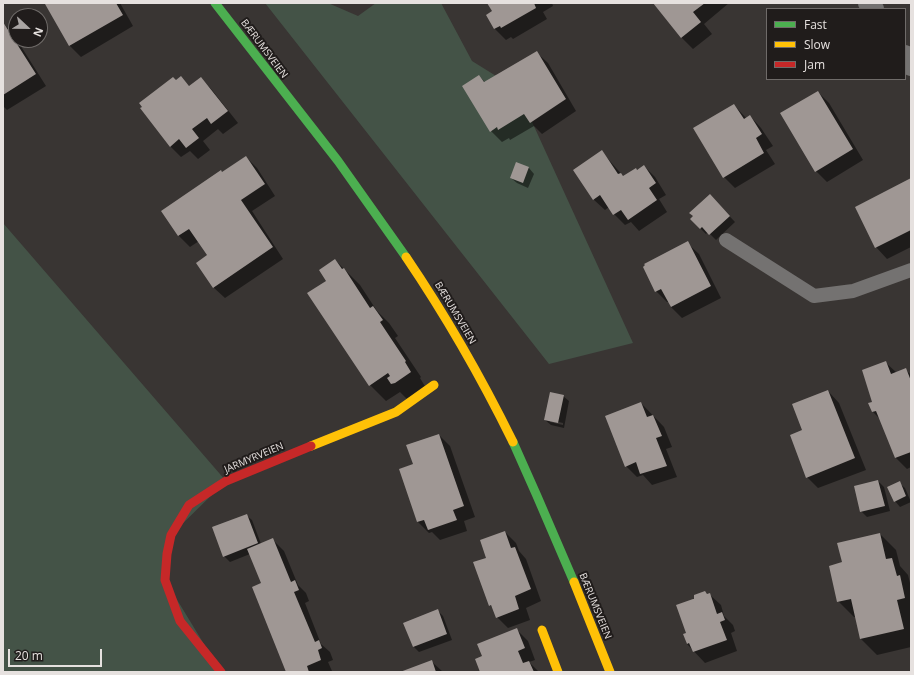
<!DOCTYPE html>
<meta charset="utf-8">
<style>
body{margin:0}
#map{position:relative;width:914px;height:675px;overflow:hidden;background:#393533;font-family:"Open Sans",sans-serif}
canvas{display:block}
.frame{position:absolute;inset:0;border:4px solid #e6e1df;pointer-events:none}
.legend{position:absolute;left:766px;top:8px;width:140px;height:72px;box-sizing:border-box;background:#201c1b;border:1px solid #6f6b69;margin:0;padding:5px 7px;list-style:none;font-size:12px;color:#e6e1df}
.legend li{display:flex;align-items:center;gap:8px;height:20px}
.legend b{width:20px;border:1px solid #6f6b69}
.north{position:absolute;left:8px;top:8px;width:40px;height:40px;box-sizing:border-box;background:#201c1b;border:1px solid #6f6b69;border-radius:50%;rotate:112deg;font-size:11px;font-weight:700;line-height:16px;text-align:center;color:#e6e1df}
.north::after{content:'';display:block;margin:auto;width:14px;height:18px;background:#a9a5a3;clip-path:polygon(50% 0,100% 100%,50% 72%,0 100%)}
.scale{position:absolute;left:8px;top:649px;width:94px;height:18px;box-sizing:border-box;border:2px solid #e6e1df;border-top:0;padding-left:5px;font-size:12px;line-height:14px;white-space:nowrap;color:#e6e1df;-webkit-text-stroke:3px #201c1b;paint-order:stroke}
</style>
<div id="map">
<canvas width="914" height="675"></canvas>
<div class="frame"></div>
<ul class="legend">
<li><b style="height:5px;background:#4caf50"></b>Fast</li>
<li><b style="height:5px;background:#ffc107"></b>Slow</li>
<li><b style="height:5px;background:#c62828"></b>Jam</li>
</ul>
<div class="north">N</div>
<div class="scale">20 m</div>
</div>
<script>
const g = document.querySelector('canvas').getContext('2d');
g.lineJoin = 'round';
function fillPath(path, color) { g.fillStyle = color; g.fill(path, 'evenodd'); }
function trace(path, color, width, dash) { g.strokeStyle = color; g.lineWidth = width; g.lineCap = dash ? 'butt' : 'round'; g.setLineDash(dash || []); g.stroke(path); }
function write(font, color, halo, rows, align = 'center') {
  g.font = font + ' "Open Sans",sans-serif'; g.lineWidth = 4; g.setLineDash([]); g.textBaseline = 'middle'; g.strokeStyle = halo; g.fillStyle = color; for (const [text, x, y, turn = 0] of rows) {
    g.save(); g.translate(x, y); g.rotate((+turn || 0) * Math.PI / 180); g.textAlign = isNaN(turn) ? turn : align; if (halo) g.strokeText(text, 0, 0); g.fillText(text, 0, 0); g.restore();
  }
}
const green = new Path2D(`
 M265,3H328L358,16L376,3H441L472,61L517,89L633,343L549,364Z
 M3,223L226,481L171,535L165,580L221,672H3Z`);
const shadow = new Path2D(`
 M49,3H120L133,26L81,57L70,46L46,5Z
 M488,3H552L553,6L543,12L547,19L513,39L511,37L506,40L495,29L487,15L493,12Z
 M654,3H729L704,24L712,34L693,49L682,38Z
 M3,23L13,34L16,40H17L46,86L7,110L3,106Z
 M536,52L548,63L576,111L542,134L534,126L510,140L509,138L502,142L491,131L479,76L486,83Z
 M181,78L190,87L201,78L212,90L238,123L223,134L218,129L203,141L210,150L198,159L190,151L181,157L170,146L177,81Z
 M818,92L829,103L863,160L827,182L816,171Z
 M734,105L747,119L750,116L761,128L773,146L766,150L775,164L735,188L724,177Z
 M602,152L624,177L644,166L655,177L666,195L659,199L667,212L639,231L631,222L625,225L614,214L609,207L605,210L593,199Z
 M246,157L257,168L275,196L252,211L283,259L225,298L213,287L208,255L199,241L190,247L179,236L162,211L221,171L223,173Z
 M517,163L529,168L534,174L528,188L517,183L511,178Z
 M911,179V247L887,259L876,247L856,207Z
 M715,201L735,222L716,240L708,232L706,234L691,219Z
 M687,243L699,254L721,298L682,318L671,307L669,302H667L656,291Z
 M335,260L360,285L377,311L389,323L398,336L395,338L421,377L420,378L426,388L407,399L400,392L386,401L370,385L327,281Z
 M885,362L897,373L906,370L911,375V467L907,469L895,457L880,419L873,412L870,404L874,402Z
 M828,391L839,403L866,470L818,488L807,477L804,431Z
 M563,396L569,401L564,428L551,425L545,420ZM550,420L563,423V425L550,422Z
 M641,403L664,427L672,447L666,449L677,477L652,485L643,475L637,477L626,466Z
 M439,435L450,446L475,517L464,521L467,531L440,540L432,532L429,533L418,522L400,469L414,464Z
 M878,481L884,487L890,511L867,517L861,511Z
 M899,483L905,488L911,502L900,507L895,501Z
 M246,515L252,520L261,544L273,540L284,551L298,585L306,593L309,601L305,603L321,644L330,652L333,660L328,662L332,671L329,672H287L262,584L250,554L230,562L224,556Z
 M505,532L516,543L519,551L526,559L541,601L526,608L530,620L508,628L497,617L494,609L490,605Z
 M880,534L896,550L900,566L908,575L911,587V647L877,655L861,639L856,617H854L838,601L843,563Z
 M705,592L708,595L709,594L721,605L724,616L733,625L735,631L731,633L737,651L705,663L687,644L684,635L687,634L693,600Z
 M438,611L443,616L452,640L419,652L413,646Z
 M516,629L528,641L535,660L529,662L539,672H481L483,657Z
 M431,661L443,672H403Z`);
const building = new Path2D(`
 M47,3H116L123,15L69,46L45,4Z
 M487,3H534L536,8L501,28L500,26L494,29L486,15L492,11Z
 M653,3H705L693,12L701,22L681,38Z
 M3,22L36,74L3,95Z
 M537,51L566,99L530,123L524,114L498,130L497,127L490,132L462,86L479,75L484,82Z
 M181,76L189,86L201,77L228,111L211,124L207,118L192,129L199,138L186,148L179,139L170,147L140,108L142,107L139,103L173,77L176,80Z
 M818,91L853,149L815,172L780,113Z
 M734,104L744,119L750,115L762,134L756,138L764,153L723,178L693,128Z
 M602,150L618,174L621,173L623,176L636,168L637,170L644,165L656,183L649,188L657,200L628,220L621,210L613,215L600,195L593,200L573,170Z
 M246,156L265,184L241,200L273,247L213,288L196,263L207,255L189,229L178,236L161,211L221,170L222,172Z
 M516,162L529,167L523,183L510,178Z
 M911,178V230L875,248L855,207Z
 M710,194L730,216L709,235L702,227L700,229L690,219L693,216L689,213Z
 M688,241L711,286L671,307L661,289L655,292L643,267L645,265L644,264Z
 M335,259L342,269L344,268L370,308L373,306L383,320L380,322L406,361L405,362L411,372L395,383L391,384L387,378L390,376L388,373L369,386L307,293L326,281L319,270Z
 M886,361L891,374L906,368L911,381V452L895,458L876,411L872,412L868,403L872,402L862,370Z
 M828,390L855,458L806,478L790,435L802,430L792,404Z
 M550,392L564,395L558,423L544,420Z
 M641,402L647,417L653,415L662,436L656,438L667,466L640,474L636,462L625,467L605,416Z
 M439,434L464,506L453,510L457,520L428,530L424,520L417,522L399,469L413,464L406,445Z
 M878,480L885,506L860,512L854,486Z
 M900,481L906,496L894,502L887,487Z
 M247,514L258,543L223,557L212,527Z
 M505,531L511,548L515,547L531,589L515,596L519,609L496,618L491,605L489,606L473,562L486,558L480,540Z
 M880,533L886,559L892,558L897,576L900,575L905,598L897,600L904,629L860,639L851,599L837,602L829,566L842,562L837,543Z
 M273,538L291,582L295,580L299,590L294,592L315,642L319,640L322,648L318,650L321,660L307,666L309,672H286L252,587L261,583L247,549Z
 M705,591L707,594L710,593L717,614L722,612L725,620L720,622L727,640L693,652L689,643L687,644L683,634L686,633L676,605L693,599H694V595Z
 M438,609L447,634L413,647L403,623Z
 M517,628L525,648L518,651L523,663L529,661L534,672H480L475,659L482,656L477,644Z
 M432,660L436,672H400Z`);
const lane = new Path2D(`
 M726,240L814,296L853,291L911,270`);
const street = new Path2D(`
 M869,3L873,9
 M905,56L911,65`);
const fast = new Path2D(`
 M215,3L338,161L406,257
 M513,442L537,496L574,582`);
const slow = new Path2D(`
 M406,257C446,316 481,377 513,442
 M311,446L396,412L434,385
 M574,582L610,672
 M542,630L558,672`);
const jam = new Path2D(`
 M221,672L180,621L165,580L167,554L171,535L189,505L226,481L311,446`);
const streetNames = [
 ["BÆRUMSVEIEN",264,49,53],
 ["BÆRUMSVEIEN",455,313,59],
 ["JARMYRVEIEN",254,458,-23],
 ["BÆRUMSVEIEN",595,606,68]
];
fillPath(green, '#445347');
fillPath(shadow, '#0007');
fillPath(building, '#9f9794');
trace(lane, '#747271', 14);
trace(street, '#747271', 22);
trace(fast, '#4caf50', 9);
trace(slow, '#ffc107', 9);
trace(jam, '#c62828', 9);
write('10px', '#e6e1df', '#201c1b', streetNames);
</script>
